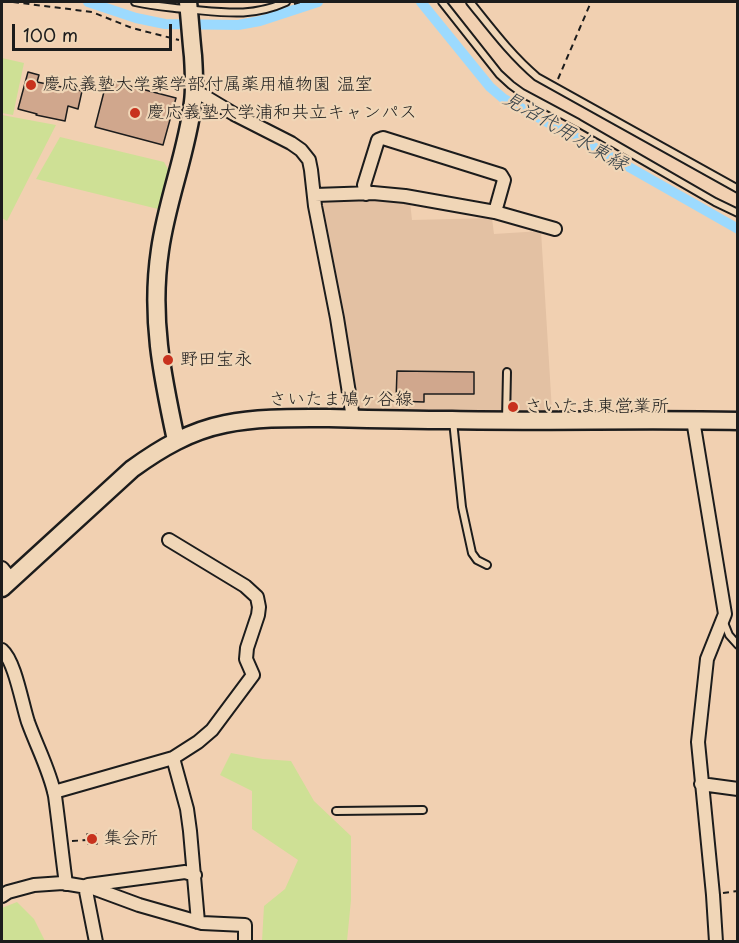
<!DOCTYPE html>
<meta charset="utf-8">
<style>
body{margin:0}
#map{position:relative;width:739px;height:943px;overflow:hidden;background:#f1d0b1;font-family:"Playpen Sans",sans-serif}
canvas{display:block}
.frame{position:absolute;inset:0;border:3px solid #1c1c1c;pointer-events:none}
.scale{position:absolute;left:12px;top:24px;width:160px;height:27px;box-sizing:border-box;border:3px solid #1c1c1c;border-top:0;padding-left:8px;font-size:18px;line-height:21px;white-space:nowrap;color:#1c1c1c;-webkit-text-stroke:4px #f0d6b7;paint-order:stroke}
</style>
<div id="map">
<canvas width="739" height="943"></canvas>
<div class="frame"></div>
<div class="scale">100 m</div>
</div>
<script>
const g = document.querySelector('canvas').getContext('2d');
g.lineJoin = 'round';
function fillPath(path, color) { g.fillStyle = color; g.fill(path, 'evenodd'); }
function trace(path, color, width, dash) { g.strokeStyle = color; g.lineWidth = width; g.lineCap = dash ? 'butt' : 'round'; g.setLineDash(dash || []); g.stroke(path); }
function write(font, color, halo, rows, align = 'center') {
  g.font = font + ' "Playpen Sans","Klee One",sans-serif'; g.lineWidth = 4.5; g.setLineDash([]); g.textBaseline = 'middle'; g.strokeStyle = halo; g.fillStyle = color; for (const [text, x, y, turn = 0] of rows) {
    g.save(); g.translate(x, y); g.rotate((+turn || 0) * Math.PI / 180); g.textAlign = isNaN(turn) ? turn : align; if (halo) g.strokeText(text, 0, 0); g.fillText(text, 0, 0); g.restore();
  }
}
const built = new Path2D(`
 M359,199L410,202L412,220L492,218L494,234L541,231L552,411L357,409L344,318L323,204L327,200Z`);
const green = new Path2D(`
 M2,58L24,63L13,115L2,113Z
 M2,115L56,125L7,221L2,218Z
 M60,137L164,162L168,169L158,209L36,179Z
 M231,753L263,759L291,761L314,801L351,836V900L347,941H262L264,906L285,889L298,860L252,829V791L220,775Z
 M17,902L34,919L45,941H2V908Z`);
const canal = new Path2D(`
 M88,2L136,18L165,24L238,25L260,21L318,2
 M421,2L490,87L504,99L592,146L738,229`);
const building = new Path2D(`
 M28,72L39,75L37,82L82,91L78,109L68,106L65,121L36,115L37,114L18,109Z
 M107,80L176,98L163,145L95,127Z
 M397,371L474,372V394H424V402L396,401Z
 M87,834H96L97,844H88Z`);
const path = new Path2D(`
 M13,2L92,12L132,28L179,40
 M294,4L301,2
 M558,79L591,2
 M72,841L88,840
 M723,893L738,891`);
const lane = new Path2D(`
 M135,2C152,6 168,7 185,9C222,12 251,18 286,2
 M442,2L499,74L511,85L522,93L578,123L715,202L738,213
 M470,2C491,28 511,55 537,77L738,189
 M506,420L507,372
 M453,421L462,507L472,553L477,560L487,565
 M723,620L729,635L738,645
 M336,811L423,810`);
const street = new Path2D(`
 M194,90L234,114L291,143L301,150L309,160L311,170L315,206L337,318L353,418
 M366,194L364,185L378,140L383,138L501,175L504,180L495,212
 M315,195L373,193L405,196L495,212L555,229
 M693,420L725,614L707,659L698,742L713,895L716,942
 M2,568L11,579
 M2,650C15,661 22,704 28,722C37,747 50,771 55,796C59,825 62,855 66,884
 M173,758L187,809L190,831L198,922
 M701,784L738,789
 M54,792L173,758L198,742L212,730L253,675L246,659L247,648L258,615L259,607L257,597L245,586L169,540
 M88,885L185,872L195,875
 M85,886L96,942
 M2,896L8,892L34,885L63,883L93,888L139,905L202,923L245,925V942`);
const secondary = new Path2D(`
 M176,440C162,375 150,317 160,250C167,200 187,152 193,102C195,87 194,72 193,56C191,38 190,20 188,2
 M2,588L132,469C161,448 190,431 225,424C259,417 294,418 329,418C370,419 411,420 452,420C547,422 642,419 738,421`);
const markers = [
 [31,85,6,"#c8321e"],
 [135,113,6,"#c8321e"],
 [168,360,6,"#c8321e"],
 [513,407,6,"#c8321e"],
 [92,839,6,"#c8321e"]
];
const poiNames = [
 ["慶応義塾大学薬学部付属薬用植物園 温室",43,85],
 ["慶応義塾大学浦和共立キャンパス",147,113],
 ["野田宝永",180,360],
 ["さいたま東営業所",525,407],
 ["集会所",104,839]
];
const streetNames = [
 ["さいたま鳩ヶ谷線",341,400]
];
const waterNames = [
 ["見沼代用水東縁",565,132,30]
];
fillPath(built, '#e3c1a3');
fillPath(green, '#cee095');
trace(canal, '#9cdafe', 10);
fillPath(building, '#d0a78d');
trace(building, '#1c1c1c', 1.5);
trace(lane, '#1c1c1c', 10);
trace(street, '#1c1c1c', 16);
trace(secondary, '#1c1c1c', 21);
trace(path, '#1c1c1c', 2, [6, 4.5]);
trace(lane, '#f0d6b7', 6);
trace(street, '#f0d6b7', 12);
trace(secondary, '#f0d6b7', 16);
for (const [x, y, r, color] of markers) { const dot = new Path2D(); dot.arc(x, y, r, 0, 2 * Math.PI); g.fillStyle = color; g.fill(dot); trace(dot, '#f0d6b7', 2); }
write('18px', '#1c1c1c', '#f0d6b7', poiNames, 'left');
write('18px', '#1c1c1c', '#f0d6b7', streetNames);
write('italic 20px', '#364249', '#f0d6b7', waterNames);
</script>
